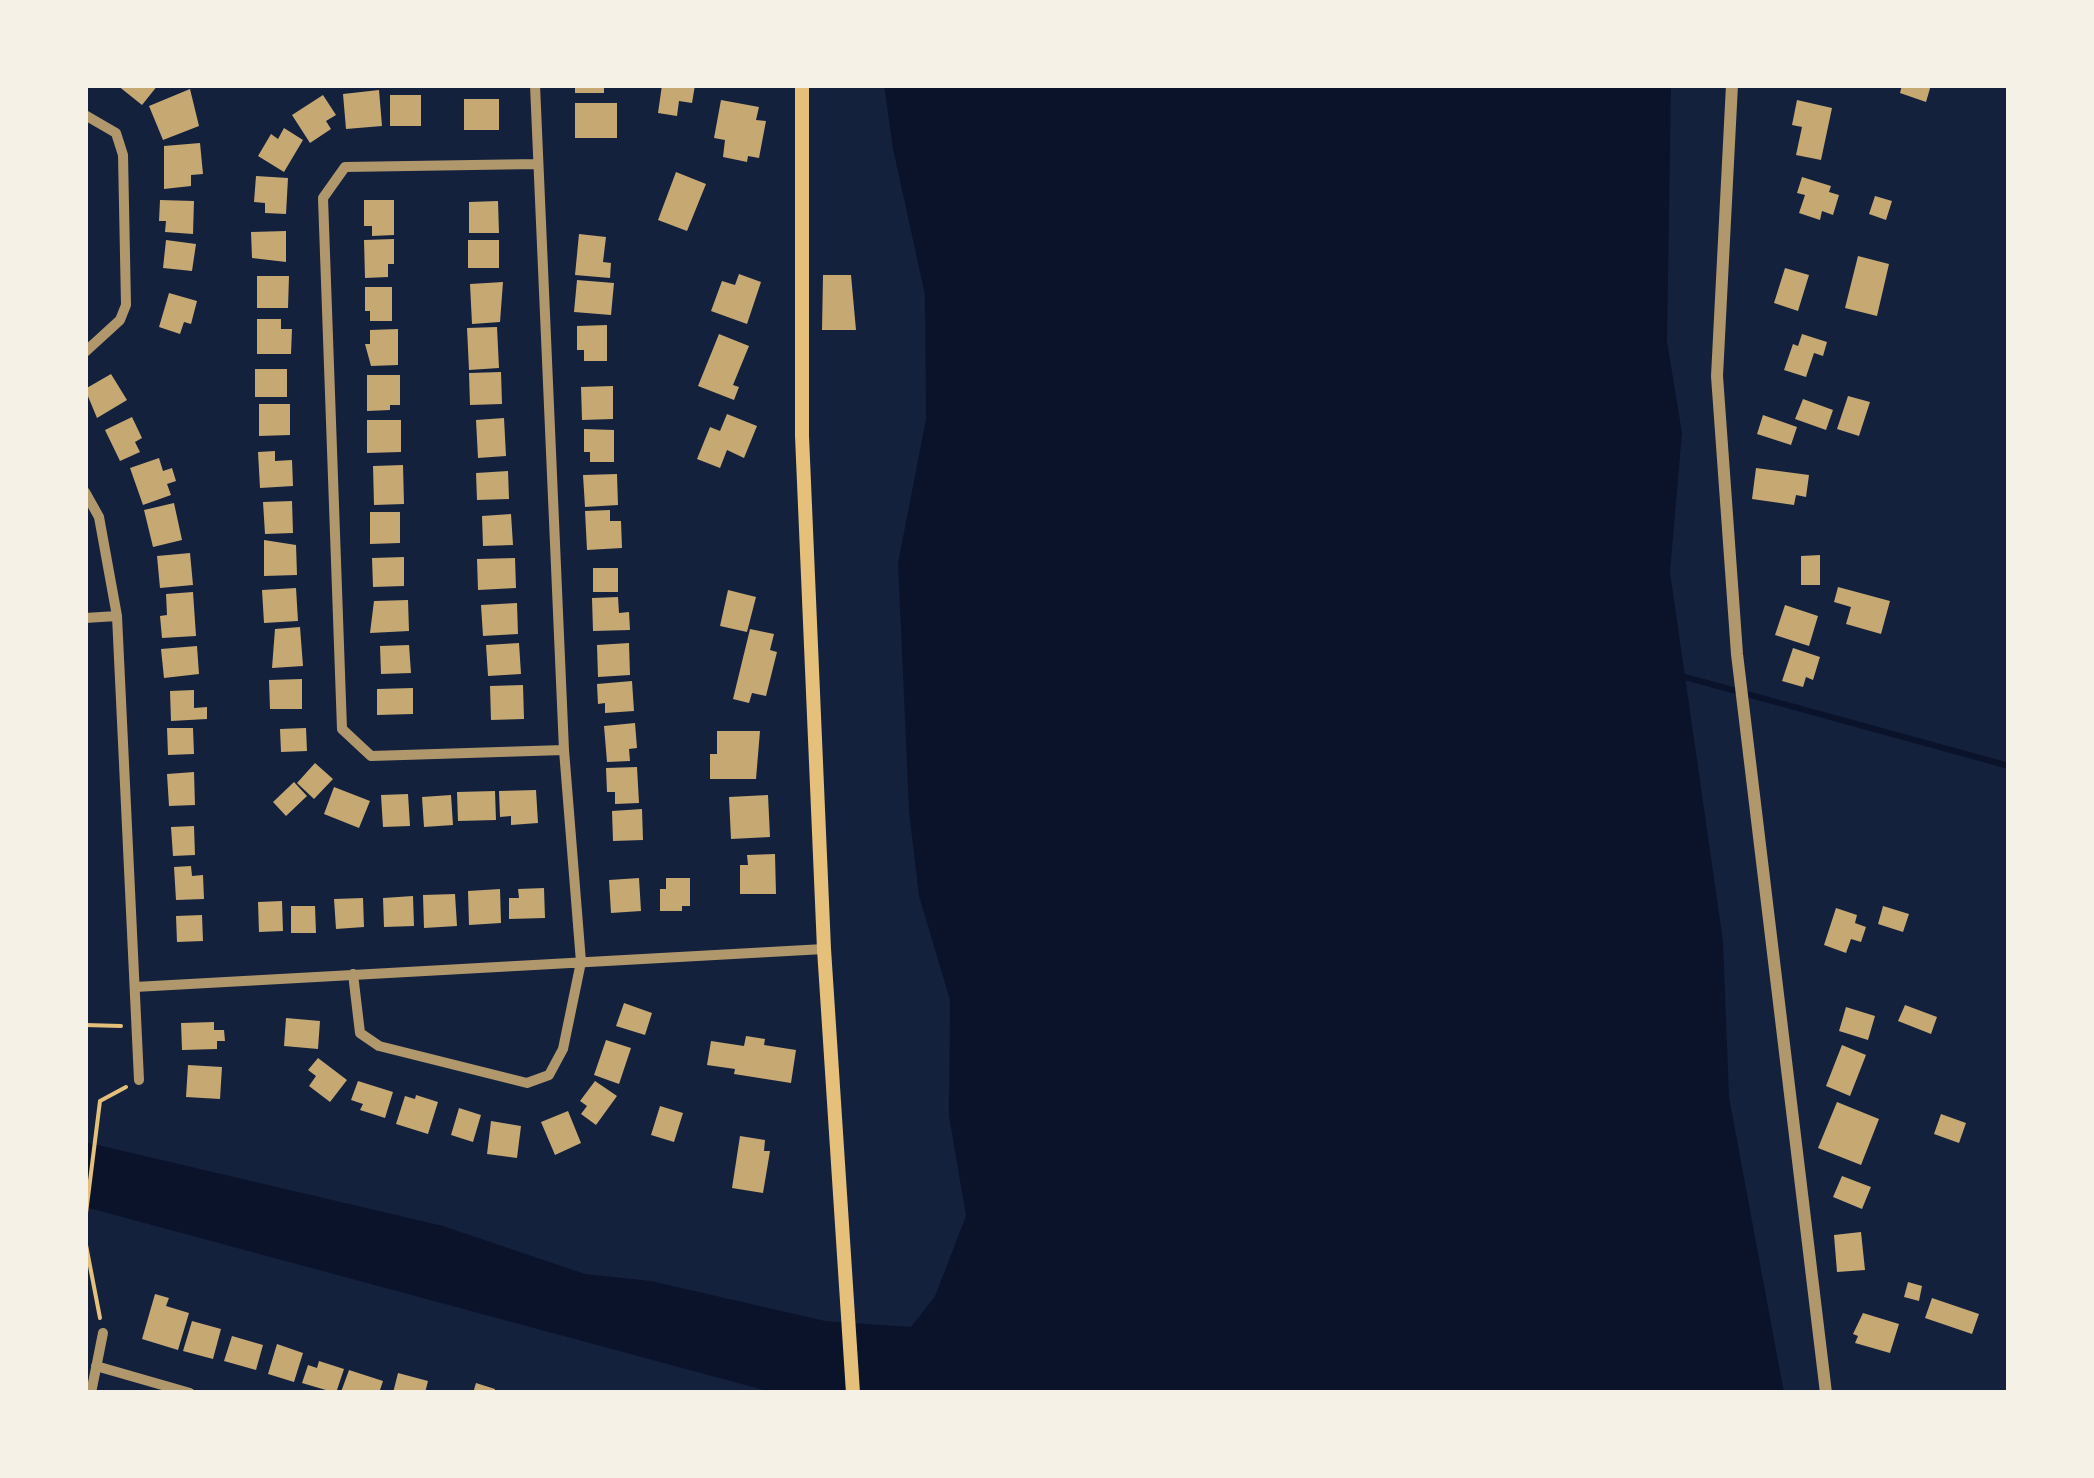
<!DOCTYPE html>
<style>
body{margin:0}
#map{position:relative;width:2094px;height:1478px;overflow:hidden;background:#14213d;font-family:Georgia,serif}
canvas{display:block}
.frame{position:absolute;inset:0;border:88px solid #f6f1e7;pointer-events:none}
</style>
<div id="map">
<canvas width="2094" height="1478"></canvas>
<div class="frame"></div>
</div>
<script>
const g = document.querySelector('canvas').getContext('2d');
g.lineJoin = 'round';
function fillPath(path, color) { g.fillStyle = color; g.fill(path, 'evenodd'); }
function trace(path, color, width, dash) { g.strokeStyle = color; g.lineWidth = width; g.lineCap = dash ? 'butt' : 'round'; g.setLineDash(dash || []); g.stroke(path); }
const water = new Path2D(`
 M884,85H1671L1667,341L1682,433L1670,572L1723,941L1729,1097L1784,1393H775L85,1207V1142L443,1226L585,1274L651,1281L825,1321L911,1327L935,1296L966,1216L949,1116L950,1000L919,896L909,811L898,563L926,419L925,295L893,149Z`);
const stream = new Path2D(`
 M1685,677L2009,766`);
const building = new Path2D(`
 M117,85H158L142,105Z
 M575,85H604V93H575Z
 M662,85H695L692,103L679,101L677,116L658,113Z
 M1902,85H1931L1926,102L1900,93Z
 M190,89L199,126L163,140L149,106Z
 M379,90L382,126L346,129L343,94Z
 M323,95L336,115L326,121L331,129L310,143L292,115Z
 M390,95H421V126H390Z
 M464,99H499V130H464Z
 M721,100L759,107L756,120L766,121L759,158L748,156L747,162L723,157L725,140L714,138Z
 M1797,100L1832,108L1821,160L1796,155L1802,127L1792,125Z
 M575,103H617V138H575Z
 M284,128L303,140L284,172L258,156L271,134L278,139Z
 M200,143L203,174L191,175V186L164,189V146Z
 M676,172L706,184L687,231L658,220Z
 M256,176L288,178L286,214L265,213V203L254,202Z
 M1802,177L1831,186L1829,192L1839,195L1833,215L1822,211L1820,220L1799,213L1805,195L1797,193Z
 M1875,196L1892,201L1886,220L1869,214Z
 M160,200L194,201L193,234L165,232L166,221H159Z
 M364,200H394V235L372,236V226H364Z
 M498,201L499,233H469V202Z
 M286,231V262L252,258L251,232Z
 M579,234L606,237L603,262L611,263L610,278L575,275Z
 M394,239V264H388V277L365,278L364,240Z
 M166,240L196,244L192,271L163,268Z
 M468,240H499V268H468Z
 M1858,256L1889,264L1877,316L1845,308Z
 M1785,268L1809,275L1798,311L1774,303Z
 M739,274L761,282L747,324L711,311L722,281L735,285Z
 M823,275H851L856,330H822Z
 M257,276H289L288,308H257Z
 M577,280L614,283L611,315L574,312Z
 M503,282L500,322L472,324L470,284Z
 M365,287H392V321H370V311H365Z
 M169,293L197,301L191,324L184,322L180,334L159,327Z
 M257,319H281V329H292L291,354H257Z
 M607,325V361H584V350H577V326Z
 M497,327L499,368L469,370L467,328Z
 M398,329V365L371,366L365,344H370V330Z
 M719,334L749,346L733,385L739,387L734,400L698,386Z
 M1802,334L1827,342L1823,356L1814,353L1806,377L1784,370L1793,344L1798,346Z
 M255,369H287V397H255Z
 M501,372L502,404L470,405L469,373Z
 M111,374L127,400L97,418L85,389Z
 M367,375H400V405H390V410L367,411Z
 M613,386V419L582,420L581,387Z
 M1848,396L1870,402L1859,436L1837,429Z
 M1803,399L1833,410L1826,430L1795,419Z
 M259,404H290V435L259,436Z
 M727,414L757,426L744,458L727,450L720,468L697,459L710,427L720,431Z
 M1763,415L1797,427L1791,445L1757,434Z
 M132,417L142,438L135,442L140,452L120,461L105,430Z
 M504,418L506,456L478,458L476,420Z
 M367,420H401V452L367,453Z
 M584,429L614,430V462H590V452H584Z
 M275,451V461L292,460L293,486L260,488L258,452Z
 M159,458L163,471L172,468L176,481L167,484L171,495L143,505L130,468Z
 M403,465L404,504L374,505L373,466Z
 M1756,468L1809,475L1806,497L1796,495L1794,505L1752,499Z
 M508,471L509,499L477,500L476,473Z
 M617,474L618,505L585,507L583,475Z
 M292,501L293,533L265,534L263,502Z
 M174,503L182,540L153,547L144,510Z
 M610,510V521H621L622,548L587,550L585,511Z
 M370,512H400V543L370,544Z
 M511,514L513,545L483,546L482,516Z
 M264,540L296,545L297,575L264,576Z
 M190,553L193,585L160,588L157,556Z
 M1820,555V585H1801V556Z
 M404,557V586L373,587L372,558Z
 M515,558L516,588L478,590L477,559Z
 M593,568H618V592H593Z
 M1838,587L1890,601L1881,634L1846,624L1851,607L1834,602Z
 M296,588L298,621L264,623L262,590Z
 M728,590L756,597L747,632L720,626Z
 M193,592L196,636L162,638L160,616L167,615L166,594Z
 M618,597L619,613L629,612L630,630L593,631L592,598Z
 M408,600L409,631L370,633L374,601Z
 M517,603L518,634L483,636L481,605Z
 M1785,605L1818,616L1809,646L1775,635Z
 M300,627L303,666L272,668L275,629Z
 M750,629L774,634L770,650L777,652L766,696L752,693L749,703L733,699Z
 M519,643L521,674L488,676L486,645Z
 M629,643L630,675L598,677L597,645Z
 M409,645L411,673L381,674L380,646Z
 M197,646L199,674L164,678L161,649Z
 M1793,648L1820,657L1813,680L1806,677L1803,687L1782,681Z
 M302,679V709H270L269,680Z
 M632,681L634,711L605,713V703L598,704L597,684Z
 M523,685L524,719L491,720L490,686Z
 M413,688V714L377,715V689Z
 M194,690V708L207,707V719L171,721L170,691Z
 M635,723L637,748L629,749L630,761L607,762L604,726Z
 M167,728H193L194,754L168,755Z
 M306,728L307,751L281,752L280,729Z
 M717,731H760L756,779H710V754H717Z
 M315,763L333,779L314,799L297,783Z
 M637,767L639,803L615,804V792H607L606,768Z
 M194,772L195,805L169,806L167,774Z
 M294,782L307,796L286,816L273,802Z
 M334,787L370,801L359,828L324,814Z
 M536,790L538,823L511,825V816L500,817L499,791Z
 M495,791L496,820L458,821L457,792Z
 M408,794L410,826L383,827L381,795Z
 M451,795L453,825L424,827L422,797Z
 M768,795L770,837L731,839L729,797Z
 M642,809L643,840L613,841L612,811Z
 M194,826L195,855L173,856L171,827Z
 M775,854L776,894H740V865H748L747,855Z
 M191,866L192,876L203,875L204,899L176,900L174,867Z
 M639,878L641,911L611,913L609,880Z
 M666,878H690V906H682V911H660V889H666Z
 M544,888L545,918L509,919V898H519L518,889Z
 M500,889L501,923L469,925L468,891Z
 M455,894L457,926L424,928L423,895Z
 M413,896L414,926L384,927L383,898Z
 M363,898L364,927L336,929L334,899Z
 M282,901L283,931L259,932L258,902Z
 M291,906H315L316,933H291Z
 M1883,906L1909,914L1903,932L1878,924Z
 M1836,908L1857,915L1855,923L1866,927L1861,942L1851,939L1846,953L1824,945Z
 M202,915L203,941L177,942L176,916Z
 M624,1003L652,1013L645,1035L616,1026Z
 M1905,1005L1937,1017L1931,1034L1898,1021Z
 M1846,1007L1875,1016L1868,1040L1839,1031Z
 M286,1018L320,1021L318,1049L284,1046Z
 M214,1022V1030H224L225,1041H217V1049L182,1050L181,1023Z
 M746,1036L765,1039L764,1045L796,1050L791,1083L734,1074L735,1069L707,1065L711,1041L744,1046Z
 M606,1040L631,1048L619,1084L594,1075Z
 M1842,1045L1866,1055L1850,1096L1826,1086Z
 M318,1058L347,1080L330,1102L309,1086L316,1076L308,1070Z
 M188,1065L222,1067L220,1099L186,1097Z
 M358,1081L393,1092L385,1118L360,1110L363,1104L351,1100Z
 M595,1081L617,1096L596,1125L581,1114L587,1106L580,1101Z
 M416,1095L438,1102L428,1134L396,1124L405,1096L415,1099Z
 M1837,1102L1879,1119L1861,1165L1818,1148Z
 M660,1106L683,1113L674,1142L651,1135Z
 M459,1108L481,1115L473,1142L451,1135Z
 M568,1111L581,1143L555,1155L541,1122Z
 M1941,1114L1966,1123L1959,1143L1934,1134Z
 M491,1121L521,1126L517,1158L487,1154Z
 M740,1136L765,1140L764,1151H770L763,1193L732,1188Z
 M1842,1176L1871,1187L1862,1209L1833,1197Z
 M1861,1232L1865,1270L1837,1272L1834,1235Z
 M1908,1282L1922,1286L1919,1301L1904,1297Z
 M155,1294L169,1298L166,1306L189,1313L178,1350L142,1339Z
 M1932,1298L1979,1314L1972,1334L1925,1318Z
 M1863,1313L1899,1324L1890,1353L1855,1343L1858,1336L1853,1334Z
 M192,1321L221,1329L213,1359L183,1351Z
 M232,1336L263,1345L256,1370L224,1361Z
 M277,1344L303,1353L294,1382L268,1374Z
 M319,1361L344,1369L336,1393L302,1383L308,1365L317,1368Z
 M349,1370L383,1381L379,1393L341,1392Z
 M398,1373L428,1381L425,1393H393Z
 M476,1383L495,1389L494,1393H473Z`);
const path = new Path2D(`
 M85,1025L121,1026
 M85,1221L100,1101L126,1087
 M85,1240L100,1318`);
const minor = new Path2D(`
 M85,115L116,133L123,155L126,305L120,320L85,352
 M536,164L345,167L323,198L342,729L371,756L564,750
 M85,492L99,517L117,616L139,1080
 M85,618L117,616
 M353,974L360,1033L379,1046L527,1083L549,1075L563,1049L581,962L564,750L535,85
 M135,987L824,949
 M96,1366L190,1393
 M91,1393L103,1333`);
const tertiary = new Path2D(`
 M1732,85L1717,376L1737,654L1826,1393`);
const secondary = new Path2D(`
 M802,85V436L824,949L853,1393`);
fillPath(water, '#0b132b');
trace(stream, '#0b132b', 6);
fillPath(building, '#c6a872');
trace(path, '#e5c07b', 4);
trace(minor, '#b1986c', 10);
trace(tertiary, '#b1986c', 12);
trace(secondary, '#e5c07b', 14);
</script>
